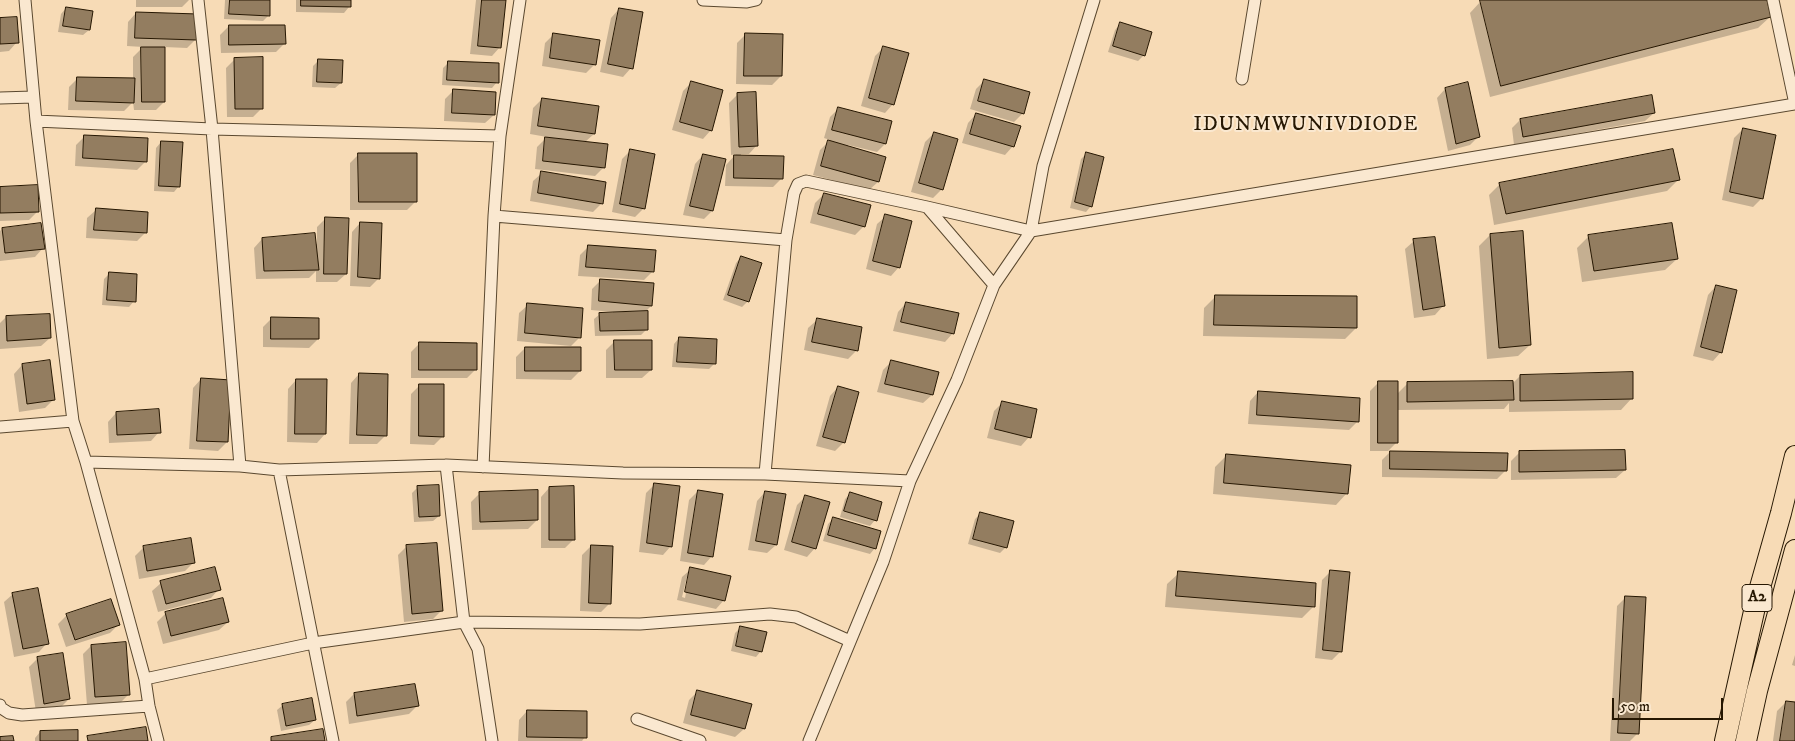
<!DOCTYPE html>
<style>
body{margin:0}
#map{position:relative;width:1795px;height:741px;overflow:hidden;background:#f7dbb6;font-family:"IM FELL DW Pica",serif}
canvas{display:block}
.scale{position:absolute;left:1612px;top:698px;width:111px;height:22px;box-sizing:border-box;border:2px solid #261702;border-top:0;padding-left:6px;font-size:15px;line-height:18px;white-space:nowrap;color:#261702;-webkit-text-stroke:4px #fae8d0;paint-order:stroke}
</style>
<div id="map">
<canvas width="1795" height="741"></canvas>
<div class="scale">50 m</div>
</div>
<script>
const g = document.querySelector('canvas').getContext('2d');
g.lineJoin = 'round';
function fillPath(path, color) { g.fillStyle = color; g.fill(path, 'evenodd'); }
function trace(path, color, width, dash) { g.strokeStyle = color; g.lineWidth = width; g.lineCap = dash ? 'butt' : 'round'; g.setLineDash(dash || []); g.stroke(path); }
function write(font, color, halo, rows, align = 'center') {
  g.font = font + ' "IM FELL DW Pica",serif'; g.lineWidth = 4; g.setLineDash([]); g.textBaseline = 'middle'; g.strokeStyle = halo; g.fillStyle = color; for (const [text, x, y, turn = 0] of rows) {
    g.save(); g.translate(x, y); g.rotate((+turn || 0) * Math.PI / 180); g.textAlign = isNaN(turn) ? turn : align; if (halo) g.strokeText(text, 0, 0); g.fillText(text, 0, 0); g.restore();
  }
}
const shadow = new Path2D(`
 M136,0H189L182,7H136Z
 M225,0H269L268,16L263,21L224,19Z
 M296,0H350L349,7L344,13L296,12Z
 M476,0H504L500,47L492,56L470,54Z
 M1487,0H1766L1770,17L1758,28L1490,97L1470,13L1481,1Z
 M66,8L89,30L83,35L58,32L61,14Z
 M619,9L631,68L623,77L600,72L611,18Z
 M136,13L196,39L187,48L164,47V102L156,110H134L133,102L124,111L68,110L69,87L77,79L133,80V57L143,47L127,46L128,22Z
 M0,19L17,42L9,51L0,52Z
 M1120,24L1144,55L1138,61L1108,52L1115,30Z
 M229,26L284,44L276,52L221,53L220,35Z
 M554,34L595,64L586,73L542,66L545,43Z
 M745,35L781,76L772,85L736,84L737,43Z
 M884,47L893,104L885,113L861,106L875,56Z
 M235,59L262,108L253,117H227L226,68Z
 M319,60L341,83L335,88L312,87L313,66Z
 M448,63L497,82L492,88L442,85L443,68Z
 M984,81L1023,113L1014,122L970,109L976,89Z
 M691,83L711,130L703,139L672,130L683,91Z
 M1467,83L1478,137L1470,145L1448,151L1437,98L1445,89Z
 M454,90L494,115L485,123L444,121L445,99Z
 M738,94L757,145L749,154H741V156L782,178L773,187L725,186L726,165L736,154L731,155L729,103Z
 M542,99L594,134L585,142L604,167L595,176L535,169L537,147L547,137L530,134L533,108Z
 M839,108L885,144L877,152L848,145V147L885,158L878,182L869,190L813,175L820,150L830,140L824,138L830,117Z
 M1654,113L1645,121L1514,145L1512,128L1520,120Z
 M976,114L1013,146L1005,155L962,143L968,123Z
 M1743,129L1762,198L1753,207L1722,200L1734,138Z
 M934,133L942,189L933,198L911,192L925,142Z
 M85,136L146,161L137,170L75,166L76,145Z
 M161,142L179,186L174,192L154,191L156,148Z
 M631,150L644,208L635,217L612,212L622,159Z
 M359,154L416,201L407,210H350V163Z
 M1086,154L1091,206L1086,212L1070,208L1081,159Z
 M703,155L712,211L704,219L683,215L695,164Z
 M542,173L601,204L593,212L530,201L533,181Z
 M1678,180L1667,191L1494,225L1489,195L1500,184Z
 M0,188L38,211L29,220L0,221Z
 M824,194L864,226L855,235L810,223L815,203Z
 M96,210L146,232L137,241L86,238L87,218Z
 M886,216L899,267L891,276L866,269L877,224Z
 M326,218L346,274L337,282H316V271L309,278L256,279L254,248L262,239L317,244V227Z
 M360,223L379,278L370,287L350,286L352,232Z
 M2,229L43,248L35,257L0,261V231Z
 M1490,235L1530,345L1518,356L1487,359L1479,246Z
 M1589,236L1677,259L1665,270L1582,282L1577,248Z
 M1414,241L1443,306L1435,315L1414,318L1405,249Z
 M589,246L653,271L644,280L578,276L580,255Z
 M741,257L748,301L742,307L723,300L736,263Z
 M109,274L134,301L129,307L102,305L104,279Z
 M601,280L651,306L644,313L647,329L641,335L595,336L594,319L600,314L613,313V312L591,310L592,289Z
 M1716,286L1721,352L1713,361L1693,356L1708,295Z
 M1216,296L1356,328L1345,339L1203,336L1204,308Z
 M906,303L953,333L945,342L893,331L898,312Z
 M528,305L580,337L571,346L517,341L519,313Z
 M6,317L50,338L41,346L0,349V323Z
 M271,319L318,339L309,348L263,347V327Z
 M817,320L857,350L848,359L804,350L808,328Z
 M679,338L714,364L709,369L672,367L674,344Z
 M615,341L651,370L642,378H606V350Z
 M419,344L476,369L467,378H411V352Z
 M525,348L580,371L571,380L516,379V357Z
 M891,362L932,395L923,403L877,392L883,370Z
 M22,365L54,399L45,408L19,412L14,374Z
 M359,374L385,436L377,444H349L351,383Z
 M1520,376L1632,398L1621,410L1509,412V403L1504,409L1397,410V442L1388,451H1370V391L1378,383L1397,394L1407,384H1512Z
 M201,379L227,442L218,451L189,449L193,388Z
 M296,380L325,434L317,443L287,442L288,389Z
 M420,385L443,436L434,445L410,444L411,394Z
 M838,387L844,442L835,451L816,446L830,396Z
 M1258,392L1358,421L1349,430L1248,424L1250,401Z
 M1003,402L1029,437L1021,446L987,438L994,411Z
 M116,413L159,432L151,441L109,443L108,422Z
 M1390,452L1506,470L1497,479L1382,477V460Z
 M1519,453L1625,470L1616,478L1511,480V461Z
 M1227,455L1347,493L1336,505L1213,494L1215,467Z
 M655,484L671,546L663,555L639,552L646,493Z
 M418,487L439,516L433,521L414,522L412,493Z
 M549,488L574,539L565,548H541V497Z
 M698,491L712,556L704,565L680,561L689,500Z
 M765,492L776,545L767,553L748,550L757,501Z
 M480,493L537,520L528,529L472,530L471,502Z
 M850,494L875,520L870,526L840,517L845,499Z
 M806,496L815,548L807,557L784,550L797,505Z
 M980,514L1006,547L1000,553L968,544L975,519Z
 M834,518L875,548L870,554L823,541L828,524Z
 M591,546L610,603L601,612L580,611L582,555Z
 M406,547L442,610L433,619L404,622L398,555Z
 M143,548L194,562L185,571L139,579L135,556Z
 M691,569L724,600L716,609L677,600L682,577ZM687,577H689L685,598L682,597Z
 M1331,571L1341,651L1332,660L1315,658L1322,580Z
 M1179,573L1313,607L1302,618L1165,607L1167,584Z
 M161,583L219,589L211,598L158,612L152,591Z
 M13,594L47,643L39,652L14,657L4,602Z
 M1626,597L1638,733L1630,741H1610L1617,606Z
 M166,613L228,622L219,630L163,644L157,622Z
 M67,615L118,625L110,633L66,647L58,624Z
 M741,627L761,651L756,657L731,651L735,633Z
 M91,646L129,694L120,703L87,705L83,654Z
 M1795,655V666L1792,665Z
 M38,658L69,699L60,708L36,712L29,667Z
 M698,691L750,705L744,729L735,737L683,723L689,700Z
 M354,694L417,706L409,714L349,724L346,702Z
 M1786,702L1795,703V741H1773L1777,711Z
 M283,705L315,720L309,725L281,731L277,710Z
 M527,711L585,737L582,741H518L519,720Z
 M40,732L77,741H35V738Z`);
const building = new Path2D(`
 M230,0H270V16L229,14Z
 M301,0H351V7L301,6Z
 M482,0H506L501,48L478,46Z
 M1480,0H1767L1771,17L1501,86Z
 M66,7L93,11L90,30L63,26Z
 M619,8L643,12L633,69L608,64Z
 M136,12L198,14L197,40L135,38Z
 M17,17L19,43L0,44V18Z
 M1120,22L1152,32L1145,56L1113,46Z
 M229,25H285L286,44L229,45Z
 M553,33L600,40L596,65L550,58Z
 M745,33L783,34L782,76H744Z
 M883,46L909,53L894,105L869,98Z
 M141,47H165V102H142Z
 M263,57V109H235L234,58Z
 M318,59L343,60L342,83L317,82Z
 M448,61L499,63V83L447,80Z
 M77,77L135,78L134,103L76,101Z
 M984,79L1030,92L1024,114L978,101Z
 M691,81L723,90L712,131L680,122Z
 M1468,82L1480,137L1456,144L1445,88Z
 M453,89L496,92L495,115L452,113Z
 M756,92L758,146L739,147L737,93Z
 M1652,95L1655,113L1523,137L1520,119Z
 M542,98L599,106L595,134L538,126Z
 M838,107L892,121L886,144L832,130Z
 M976,113L1021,126L1014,147L970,134Z
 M1743,128L1776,135L1763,199L1730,192Z
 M934,132L958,139L943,190L919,183Z
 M84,135L148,138L147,162L83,158Z
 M545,137L608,144L605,168L543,161Z
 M828,140L886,157L879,182L821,166Z
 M161,141L183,142L180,187L159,186Z
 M630,149L655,154L645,209L620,204Z
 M1673,149L1680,180L1506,214L1499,183Z
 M1086,152L1104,157L1092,207L1075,202Z
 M358,153H417V202H359Z
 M703,154L726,159L713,211L690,206Z
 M734,155L784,156L783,179L734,178Z
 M541,171L606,182L603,204L538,193Z
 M38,185L39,212L0,213V187Z
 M824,193L871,205L865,227L818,214Z
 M96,208L148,212L147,233L94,230Z
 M885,214L912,221L900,268L873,261Z
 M325,217L349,218L347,274H324Z
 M360,222L382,223L380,279L358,277Z
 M41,223L45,249L5,253L2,228Z
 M1672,223L1678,259L1594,271L1588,235Z
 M1523,231L1531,345L1499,348L1490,234Z
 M315,233L319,270L264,271L262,238Z
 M1435,237L1445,306L1423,310L1413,239Z
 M588,245L656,250L654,272L586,267Z
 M741,256L762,263L749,302L728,295Z
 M109,272L137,274L136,302L107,300Z
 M600,279L654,283L652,306L599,301Z
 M1716,285L1737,290L1722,353L1701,347Z
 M1215,295L1357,296V328L1214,325Z
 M906,302L959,313L954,334L901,322Z
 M527,303L583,308L581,338L525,333Z
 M648,311V330L600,331L599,313Z
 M50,314L51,338L7,341L6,316Z
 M271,317L319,318V339H271Z
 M817,318L862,327L858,351L812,342Z
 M679,337L717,339L716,364L677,362Z
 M614,340H652V370H615Z
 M419,342L477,343V370H419Z
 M525,347H581V371H525Z
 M50,360L55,400L27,404L22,364Z
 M891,360L939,372L933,395L885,384Z
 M1633,372V399L1520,401V375Z
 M359,373L388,374L387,436L357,435Z
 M201,378L231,380L228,442L197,441Z
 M296,379H327L326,434H295Z
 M1378,381H1398V443H1378Z
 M1513,381L1514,400L1407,402V382Z
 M419,384H444V437L419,436Z
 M838,386L859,392L845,443L823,437Z
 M1258,391L1360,398L1359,422L1257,415Z
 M1002,401L1037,409L1031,438L995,429Z
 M159,409L161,433L117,435L116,412Z
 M1625,450L1626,470L1519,472V451Z
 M1390,451L1508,453L1507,471L1390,469Z
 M1226,454L1351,465L1348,494L1224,483Z
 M654,483L680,486L672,547L647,543Z
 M439,485L440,516L419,517L417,486Z
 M574,486L575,540H549V487Z
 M538,490V520L480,522L479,492Z
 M698,490L723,494L713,557L688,553Z
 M765,491L786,494L777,545L756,541Z
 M850,492L882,502L877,521L844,511Z
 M805,495L830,502L816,549L792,542Z
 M980,512L1014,521L1007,548L973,539Z
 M833,517L881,531L876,549L828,535Z
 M191,538L195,563L147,571L143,546Z
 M437,543L443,611L412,614L406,545Z
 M591,545L613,546L611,604L589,603Z
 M215,567L221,590L166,604L160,581Z
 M690,567L731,576L725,601L685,592Z
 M1330,570L1350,572L1342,652L1323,650Z
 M1178,571L1316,583L1315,607L1176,596Z
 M38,588L49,644L23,649L12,593Z
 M1625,596L1646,597L1639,734L1618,733Z
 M223,598L229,622L171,636L165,612Z
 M111,599L120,625L75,640L66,614Z
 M740,626L767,632L762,652L736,646Z
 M126,642L130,695L95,697L91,645Z
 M63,653L70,699L44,704L37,657Z
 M415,684L419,706L357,716L354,693Z
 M697,690L752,704L745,729L691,715Z
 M312,698L316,720L286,726L282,704Z
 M1786,701L1795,702V741H1780Z
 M527,710L587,711V738L527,737Z
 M146,727L148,741H88L87,736Z
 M323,729L325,741H271V737Z
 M78,730V741H40V731Z
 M13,736L14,741H0V737Z`);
const minor = new Path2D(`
 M25,0L36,121L73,421L86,462L145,679L149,706L158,741
 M198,0L212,129L240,466
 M703,0L747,2L756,0
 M1773,0L1795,104
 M1242,79L1255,0
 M0,98L33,97
 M36,121L212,129L500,136
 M927,207L994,285
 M494,216L786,240
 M0,427L73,421
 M86,462L240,466L279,470L446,465L623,473L765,474L910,481
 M446,465L464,622L478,649L492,741
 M483,467L494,216L500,136L520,0
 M279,470L333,741
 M765,474L786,240L794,193L798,184L806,181L927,207L1031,231L1795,104
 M145,679L313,643L464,622L640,624L770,614L796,617L850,641
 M0,705L1,708L9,713L22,715L149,706
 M637,719L700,741
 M809,741L883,562L910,481L957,380L994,285L1031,231L1043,166L1094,0`);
const trunk = new Path2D(`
 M1725,741L1757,598L1781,513L1795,456
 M1746,741L1757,691L1795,550`);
const shields = [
 [1757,598,30]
];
const shieldNames = [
 ["A2",1757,598]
];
const quarterNames = [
 ["IDUNMWUNIVDIODE",1306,126]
];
fillPath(shadow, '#0003');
fillPath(building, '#937d60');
trace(building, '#261702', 1);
trace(minor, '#5a482f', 13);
trace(trunk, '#261702', 22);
trace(minor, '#fae8d0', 11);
trace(trunk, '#f7dbb6', 20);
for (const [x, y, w] of shields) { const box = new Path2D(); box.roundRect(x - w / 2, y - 13.5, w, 27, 4); g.fillStyle = '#fae8d0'; g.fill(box); trace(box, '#261702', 1); }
write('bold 16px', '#261702', null, shieldNames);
g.letterSpacing = '1px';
write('20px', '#261702', '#fae8d0', quarterNames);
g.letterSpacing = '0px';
</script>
